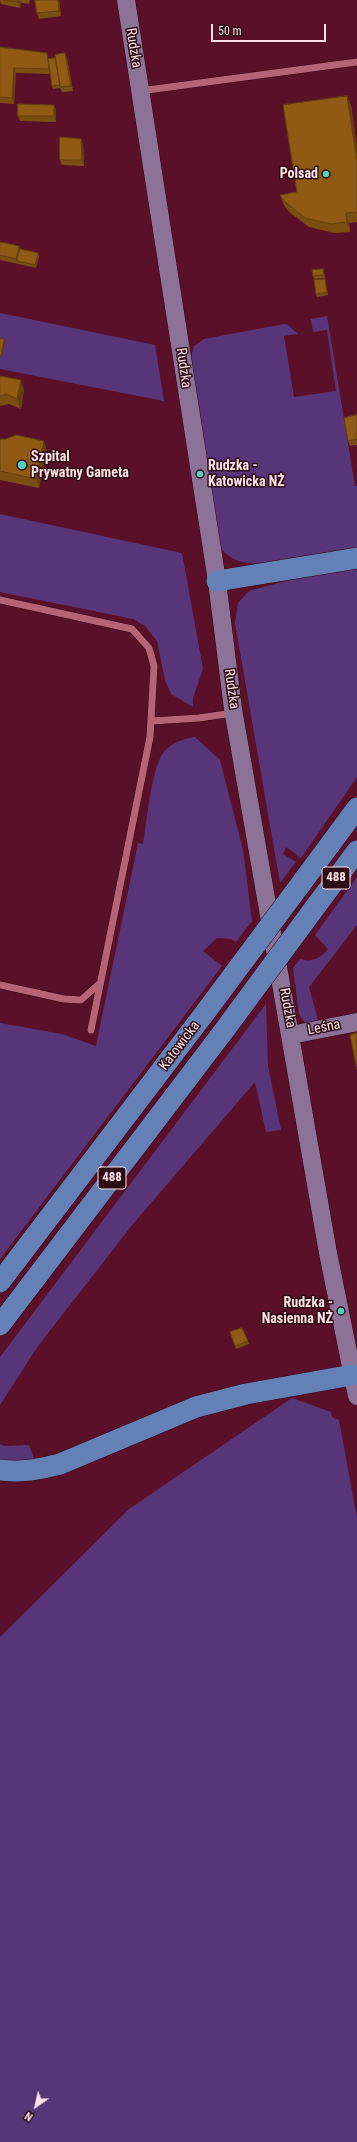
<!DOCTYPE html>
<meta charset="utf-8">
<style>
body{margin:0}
#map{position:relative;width:357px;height:2142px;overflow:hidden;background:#5a1029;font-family:"Roboto Condensed",sans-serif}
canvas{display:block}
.north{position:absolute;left:16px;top:2086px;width:40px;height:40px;-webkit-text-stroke:3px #2c0d15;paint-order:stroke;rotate:214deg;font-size:11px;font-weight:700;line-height:16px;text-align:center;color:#fee2e7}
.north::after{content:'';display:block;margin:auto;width:14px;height:18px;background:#fee2e7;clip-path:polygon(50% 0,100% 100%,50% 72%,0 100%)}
.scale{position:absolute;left:211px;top:24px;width:115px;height:18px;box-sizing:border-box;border:2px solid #fee2e7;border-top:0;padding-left:5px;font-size:12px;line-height:14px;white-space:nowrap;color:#fee2e7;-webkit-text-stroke:3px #2c0d15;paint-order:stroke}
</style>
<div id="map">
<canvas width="357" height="2142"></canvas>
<div class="north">N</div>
<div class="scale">50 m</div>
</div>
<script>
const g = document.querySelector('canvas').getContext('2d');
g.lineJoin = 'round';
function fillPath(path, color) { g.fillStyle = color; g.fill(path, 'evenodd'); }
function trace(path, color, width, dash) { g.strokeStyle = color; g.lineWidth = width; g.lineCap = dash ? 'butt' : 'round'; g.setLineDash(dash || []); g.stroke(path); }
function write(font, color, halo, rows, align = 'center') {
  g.font = font + ' "Roboto Condensed",sans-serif'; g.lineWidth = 3; g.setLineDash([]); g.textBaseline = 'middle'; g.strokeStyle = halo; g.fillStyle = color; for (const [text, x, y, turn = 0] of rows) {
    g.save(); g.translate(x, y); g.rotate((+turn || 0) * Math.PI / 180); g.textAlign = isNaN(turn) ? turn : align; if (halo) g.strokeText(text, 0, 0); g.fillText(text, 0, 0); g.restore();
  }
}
const green = new Path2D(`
 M0,313L155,345L164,401L0,369Z
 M327,316L355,486H357V549C326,554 264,571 236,560C229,557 224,552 219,547L191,357L194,346L204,339L284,324L288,325L298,334L284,336L294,397L336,391L327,330L313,332L311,319Z
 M0,514L182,553L203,669L193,698V707L171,694L165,680L157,641L145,626L133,619L0,592Z
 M357,566V777L301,858L286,847L283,854L296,862L280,883L235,623L238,603L249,591L312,574Z
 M195,737L220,760L243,850L252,921L236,942L231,939L217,938L203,951L222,966L0,1259V1023L62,1034L96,1046L138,843L143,844C147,821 151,771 163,753C170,744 184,738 195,737Z
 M357,877V925L309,987L318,1020L309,1023L304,1022L299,1014L293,968L300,959C312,963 321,958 328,949L315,935Z
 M266,1004L268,1066L281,1130L266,1132L255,1082L133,1224L38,1346L0,1405V1357Z
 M292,1398L331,1412L332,1417L339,1420L357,1518V2142H0V1637L129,1509Z
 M0,1444L5,1446L29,1445L35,1461H0Z`);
const lane = new Path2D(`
 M140,91L357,62
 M0,600L132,629L149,648L154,666L150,737L91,1030
 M152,721L199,718L233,713
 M0,985L64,999L81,1000L100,983`);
const secondary = new Path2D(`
 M126,0L217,581L233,709L328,1253L357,1396
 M291,1035L357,1022`);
const primary = new Path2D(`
 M217,581L357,558
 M303,881L357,808
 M316,906L357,851
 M0,1282L207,1010
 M0,1325L223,1032
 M0,1470C21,1473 40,1469 60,1464L196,1407L246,1394L352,1375`);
const primaryBridge = new Path2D(`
 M207,1010L303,881
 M223,1032L316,906`);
const wall = new Path2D(`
 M0,0H30L29,4L21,3L20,8L1,4Z
 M35,0H59L61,16L39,19L37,13Z
 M0,47L49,59L67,58L73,91L62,92L60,88L53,89L52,86L50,74L16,73L14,104L0,103Z
 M54,105L56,110V122L20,121L18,116Z
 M351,105L357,147V222L349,223L350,232L334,233L309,227L288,211L284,205L280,195L297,192Z
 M81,139L83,144L84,166L62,165L60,160Z
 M0,242L19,246L20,249L38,253L39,256L36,268L0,260Z
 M324,272L325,278L314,279L313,276Z
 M325,279L328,295L317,297L316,294Z
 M0,376L24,390L21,409L9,404L0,406Z
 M357,415V445L350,446L348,441Z
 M0,439L47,450L39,488L0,480Z
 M242,1328L249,1344L236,1349L230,1332Z`);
const shadedWall = new Path2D(`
 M18,0H20L21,3L20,8L18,2Z
 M58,0H59L61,16L59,11Z
 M65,53L67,58L73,91L71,86Z
 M14,68L16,73L14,104L12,98Z
 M347,96L351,105L357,147V161Z
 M54,105L56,110V122L54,116Z
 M81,139L83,144L84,166L82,160Z
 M346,213L349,223L350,232L347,222Z
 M19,246L21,252L17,261L16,259Z
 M38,253L39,256L36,268L35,265Z
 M4,339L5,342L2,358L1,355Z
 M21,380L24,390L21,409L17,399Z
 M44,441L47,450L39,488L36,479Z`);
const building = new Path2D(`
 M5,0H18V2Z
 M35,0H58L59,11L37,13Z
 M0,47L47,53L49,69L14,68L12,98L0,97Z
 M65,53L71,86L60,87L55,55Z
 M55,58L60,85L52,86L48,59Z
 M347,96L357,161V212L346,213L347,222L331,224L305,218L284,201L280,195L297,192L283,105Z
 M18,104L54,105V116H18Z
 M60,137L81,139L82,160H60Z
 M0,242L19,246L16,259L0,255Z
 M20,249L38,253L35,265L17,261Z
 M323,269L324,275L313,276L312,270Z
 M325,279L327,292L316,294L314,280Z
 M0,338L4,339L1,355H0Z
 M0,376L21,380L17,399L6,394L0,396Z
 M357,415V439L348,441L344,418Z
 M16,435L44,441L36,479L0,471V439H6Z
 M357,1033V1070L350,1035Z
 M242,1328L248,1341L235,1346L230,1332Z`);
const markers = [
 [326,174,4,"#57cec1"],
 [22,465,5,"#57cec1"],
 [200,474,4,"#57cec1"],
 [341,1311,4,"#57cec1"]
];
const shields = [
 [336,878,28],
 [112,1178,28]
];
const shieldNames = [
 ["488",336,878],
 ["488",112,1178]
];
const streetNames = [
 ["Rudzka",133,48,81],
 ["Rudzka",183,368,82],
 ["Rudzka",231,689,82],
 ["Rudzka",287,1008,80],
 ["Leśna",324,1028,-11],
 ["Katowicka",180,1046,-53]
];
const poiNames = [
 ["Polsad",318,174],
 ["Szpital",31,457,"left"],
 ["Prywatny Gameta",31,473,"left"],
 ["Rudzka -",208,466,"left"],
 ["Katowicka NŻ",208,482,"left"],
 ["Rudzka -",333,1303],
 ["Nasienna NŻ",333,1319]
];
fillPath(green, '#583579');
trace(lane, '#360013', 8);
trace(secondary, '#360013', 19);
trace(primary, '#360013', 22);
trace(lane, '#b56477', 7);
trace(secondary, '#8c7297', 18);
trace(primary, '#6381b7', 21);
trace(primaryBridge, '#360013', 22, []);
trace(primaryBridge, '#6381b7', 21);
fillPath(wall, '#7c4d11');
fillPath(shadedWall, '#653e0e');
fillPath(building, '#905914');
trace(building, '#653e0e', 1);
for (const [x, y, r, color] of markers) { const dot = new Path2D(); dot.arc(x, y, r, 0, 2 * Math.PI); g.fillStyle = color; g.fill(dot); trace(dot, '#2c0d15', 1.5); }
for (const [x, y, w] of shields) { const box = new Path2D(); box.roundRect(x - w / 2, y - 11, w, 22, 3); g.fillStyle = '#2c0d15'; g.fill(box); trace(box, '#fee2e7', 1); }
write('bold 13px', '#fee2e7', null, shieldNames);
write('14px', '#fee2e7', '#2c0d15', streetNames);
write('bold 14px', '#fee2e7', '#2c0d15', poiNames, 'right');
</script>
